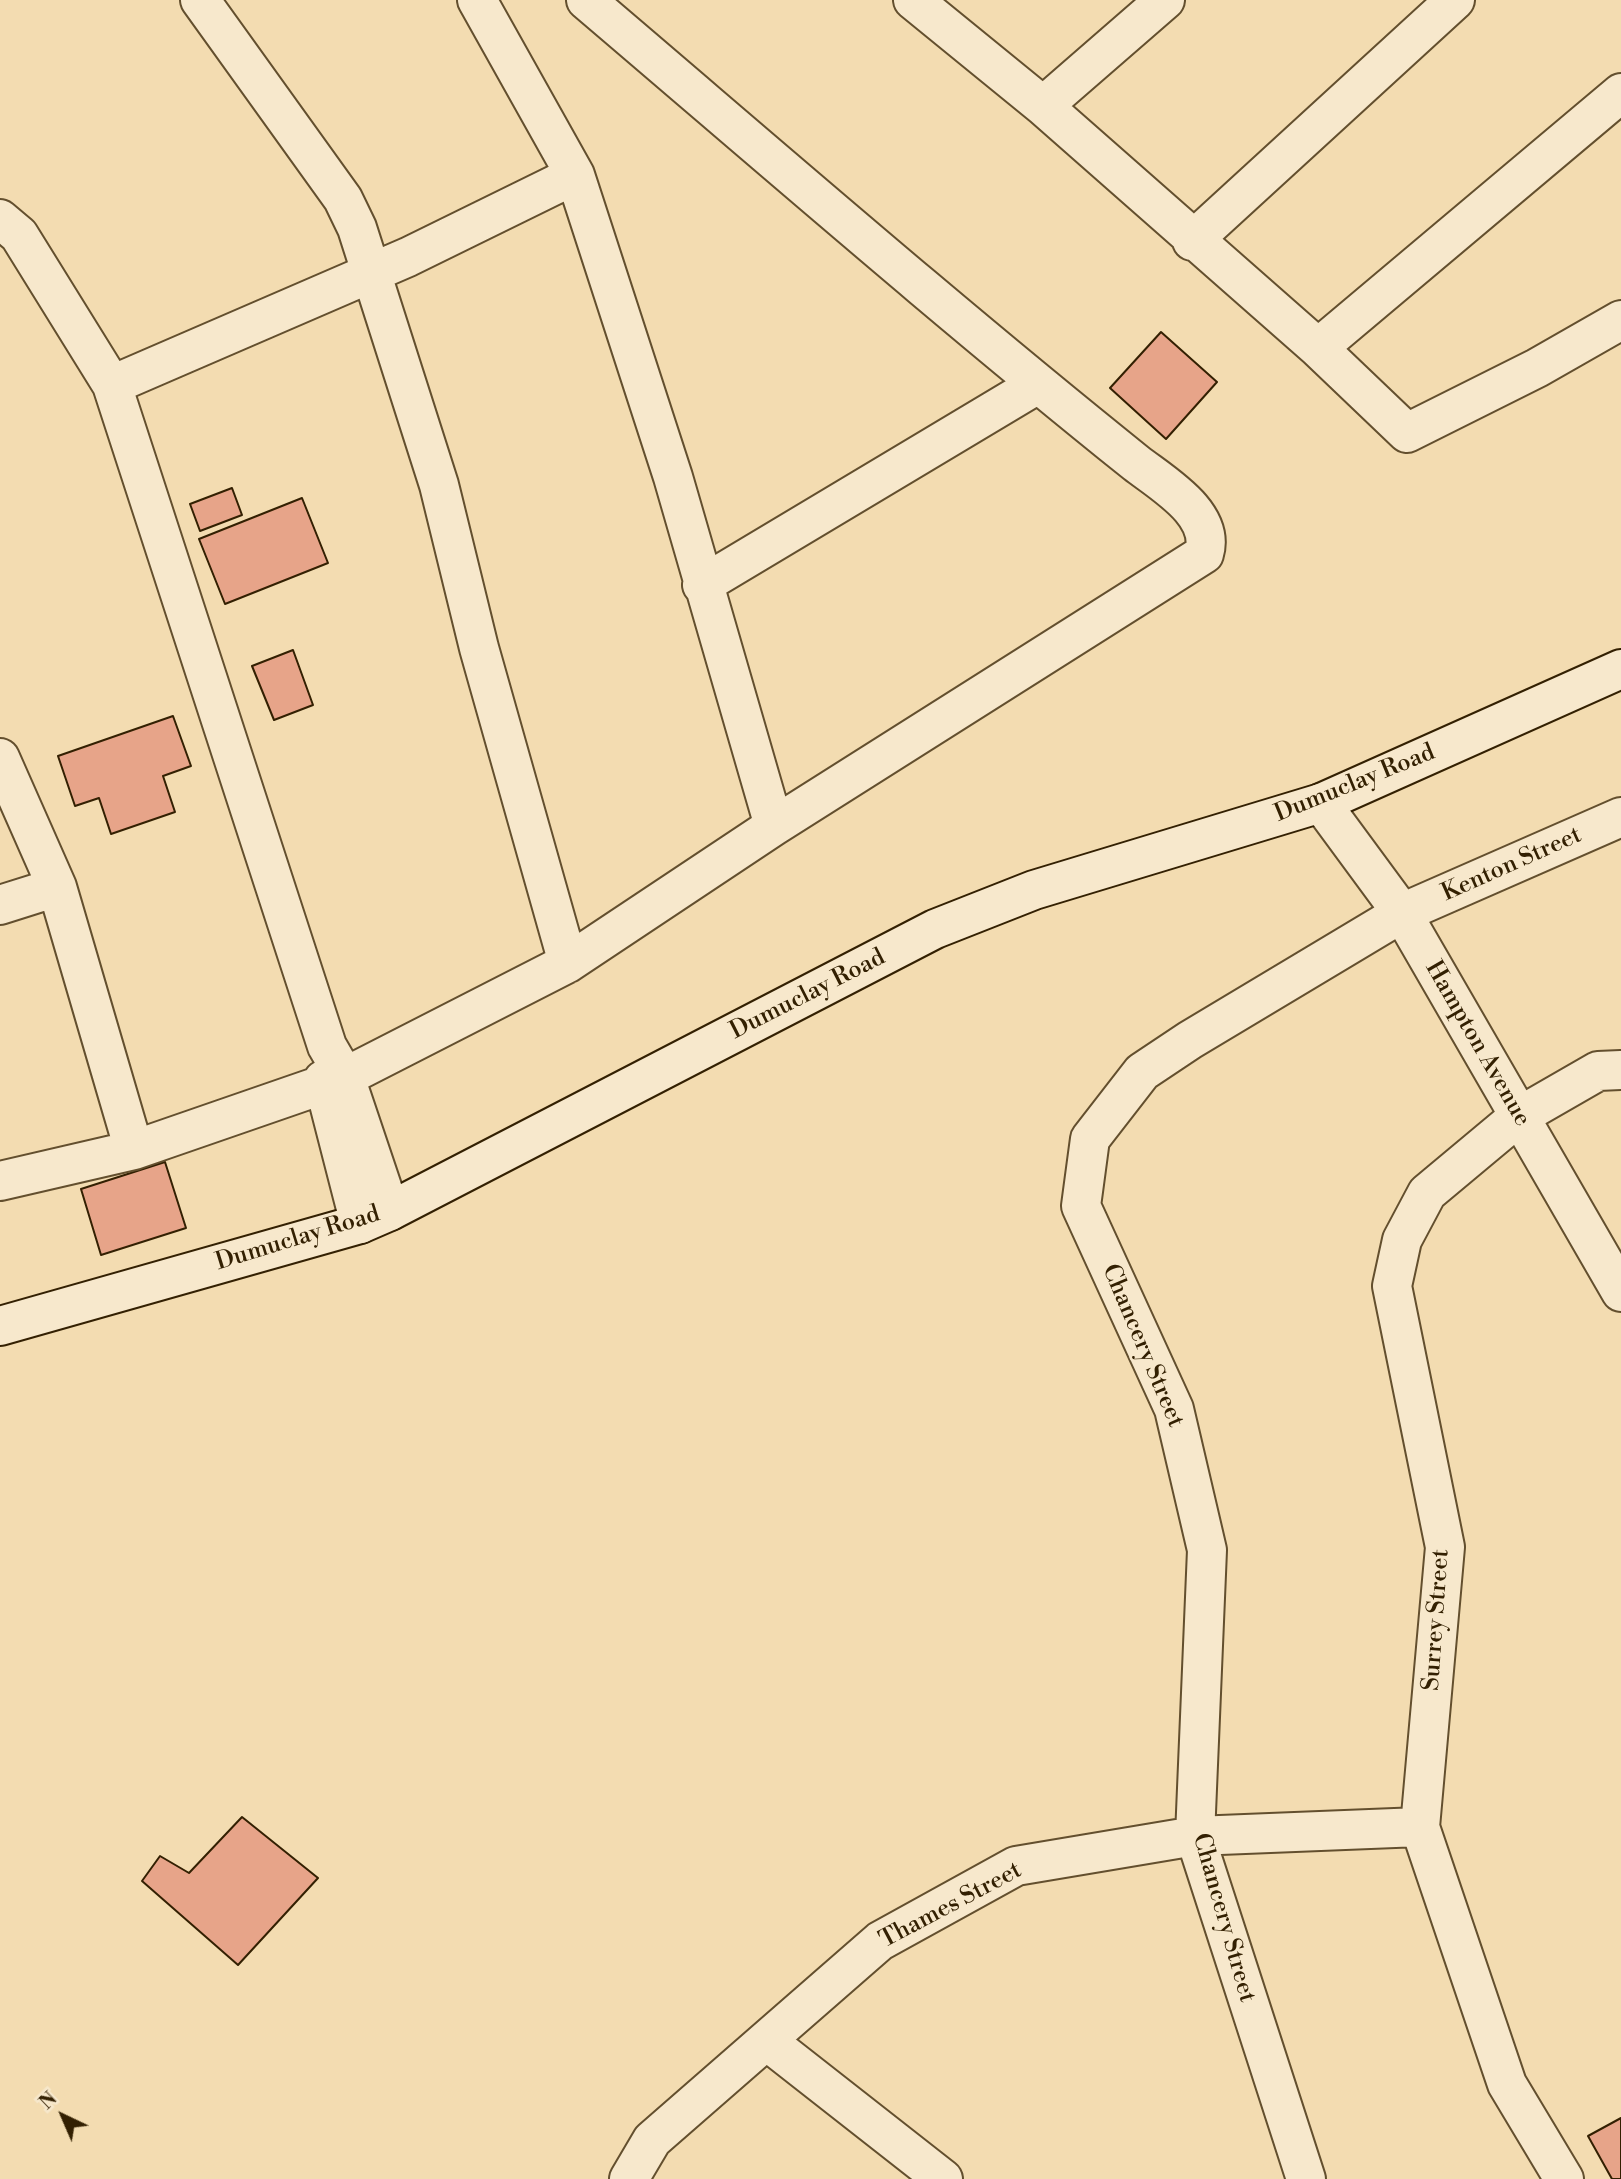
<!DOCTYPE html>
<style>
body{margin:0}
#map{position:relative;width:1621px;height:2179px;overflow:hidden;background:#f3dcb1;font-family:"Libre Bodoni",serif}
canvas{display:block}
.north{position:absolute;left:28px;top:2081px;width:70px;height:70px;-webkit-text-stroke:5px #f7e8cc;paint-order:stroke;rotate:316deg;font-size:19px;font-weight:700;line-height:28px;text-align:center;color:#332002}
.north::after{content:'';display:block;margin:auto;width:24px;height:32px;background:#332002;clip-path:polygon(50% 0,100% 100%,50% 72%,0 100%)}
</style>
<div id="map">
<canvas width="1621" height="2179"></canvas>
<div class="north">N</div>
</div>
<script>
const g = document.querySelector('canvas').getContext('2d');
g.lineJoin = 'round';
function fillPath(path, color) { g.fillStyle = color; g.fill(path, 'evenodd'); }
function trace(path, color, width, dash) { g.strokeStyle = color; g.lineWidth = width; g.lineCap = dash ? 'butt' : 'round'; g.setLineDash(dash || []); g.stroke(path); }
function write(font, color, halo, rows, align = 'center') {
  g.font = font + ' "Libre Bodoni",serif'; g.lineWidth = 5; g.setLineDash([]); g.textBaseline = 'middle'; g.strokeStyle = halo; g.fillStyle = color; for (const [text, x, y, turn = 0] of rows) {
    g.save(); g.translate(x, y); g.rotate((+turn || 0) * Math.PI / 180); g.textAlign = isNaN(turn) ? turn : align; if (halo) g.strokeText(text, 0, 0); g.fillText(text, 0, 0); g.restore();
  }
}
const building = new Path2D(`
 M1161,332L1217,382L1166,439L1110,388Z
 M232,488L242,515L200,531L190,504Z
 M302,498L328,563L225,604L199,539Z
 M293,650L313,705L274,720L252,666Z
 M173,716L191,766L163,776L175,812L111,834L99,798L75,806L58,756Z
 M165,1162L186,1228L101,1255L81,1189Z
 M242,1817L318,1878L238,1965L142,1881L160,1856L189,1873Z
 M1621,2118V2179H1612L1588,2136Z`);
const street = new Path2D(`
 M200,0L343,199L357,228L439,485L479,648L568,963
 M477,0L575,175L673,477L774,826
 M913,0L1043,106L1318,348L1407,433L1537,368L1621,320
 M1043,106L1165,0
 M0,219L19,235L112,385L327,1046L345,1077L390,1211
 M1192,241L1455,0
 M1318,348L1621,93
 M112,385L408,257L575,175
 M702,585L1038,384
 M0,758L57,887L134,1150
 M1321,803L1402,913L1621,1292
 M0,905L57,887
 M323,1080L360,1224
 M0,1181L134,1150L345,1077L568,963L774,826L1204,554C1216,514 1163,484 1136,463C949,313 768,155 586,0
 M767,2041L943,2179
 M629,2179L652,2140L880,1941L1016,1866L1195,1836L1420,1827
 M1306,2179L1195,1836L1207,1550L1174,1409L1081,1206L1090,1139L1142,1072L1190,1040L1402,913L1621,817
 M1564,2179L1507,2084L1420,1827L1445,1547L1392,1286L1402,1240L1427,1193L1518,1117L1598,1071L1621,1070`);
const secondary = new Path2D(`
 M0,1326L360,1224L390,1211L935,929L1034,890L1321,803L1621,669`);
const streetNames = [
 ["Dumuclay Road",1355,784,-22],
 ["Kenton Street",1512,865,-24],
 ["Dumuclay Road",808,995,-27],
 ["Hampton Avenue",1477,1044,60],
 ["Dumuclay Road",298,1239,-17],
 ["Chancery Street",1142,1346,67],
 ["Surrey Street",1437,1620,-86],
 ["Thames Street",951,1906,-28],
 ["Chancery Street",1223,1918,74]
];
fillPath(building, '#e7a489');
trace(building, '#332002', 2);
trace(street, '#634f2e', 42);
trace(secondary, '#332002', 42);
trace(street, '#f7e8cc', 38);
trace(secondary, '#f7e8cc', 38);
write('24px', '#332002', '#f7e8cc', streetNames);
</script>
